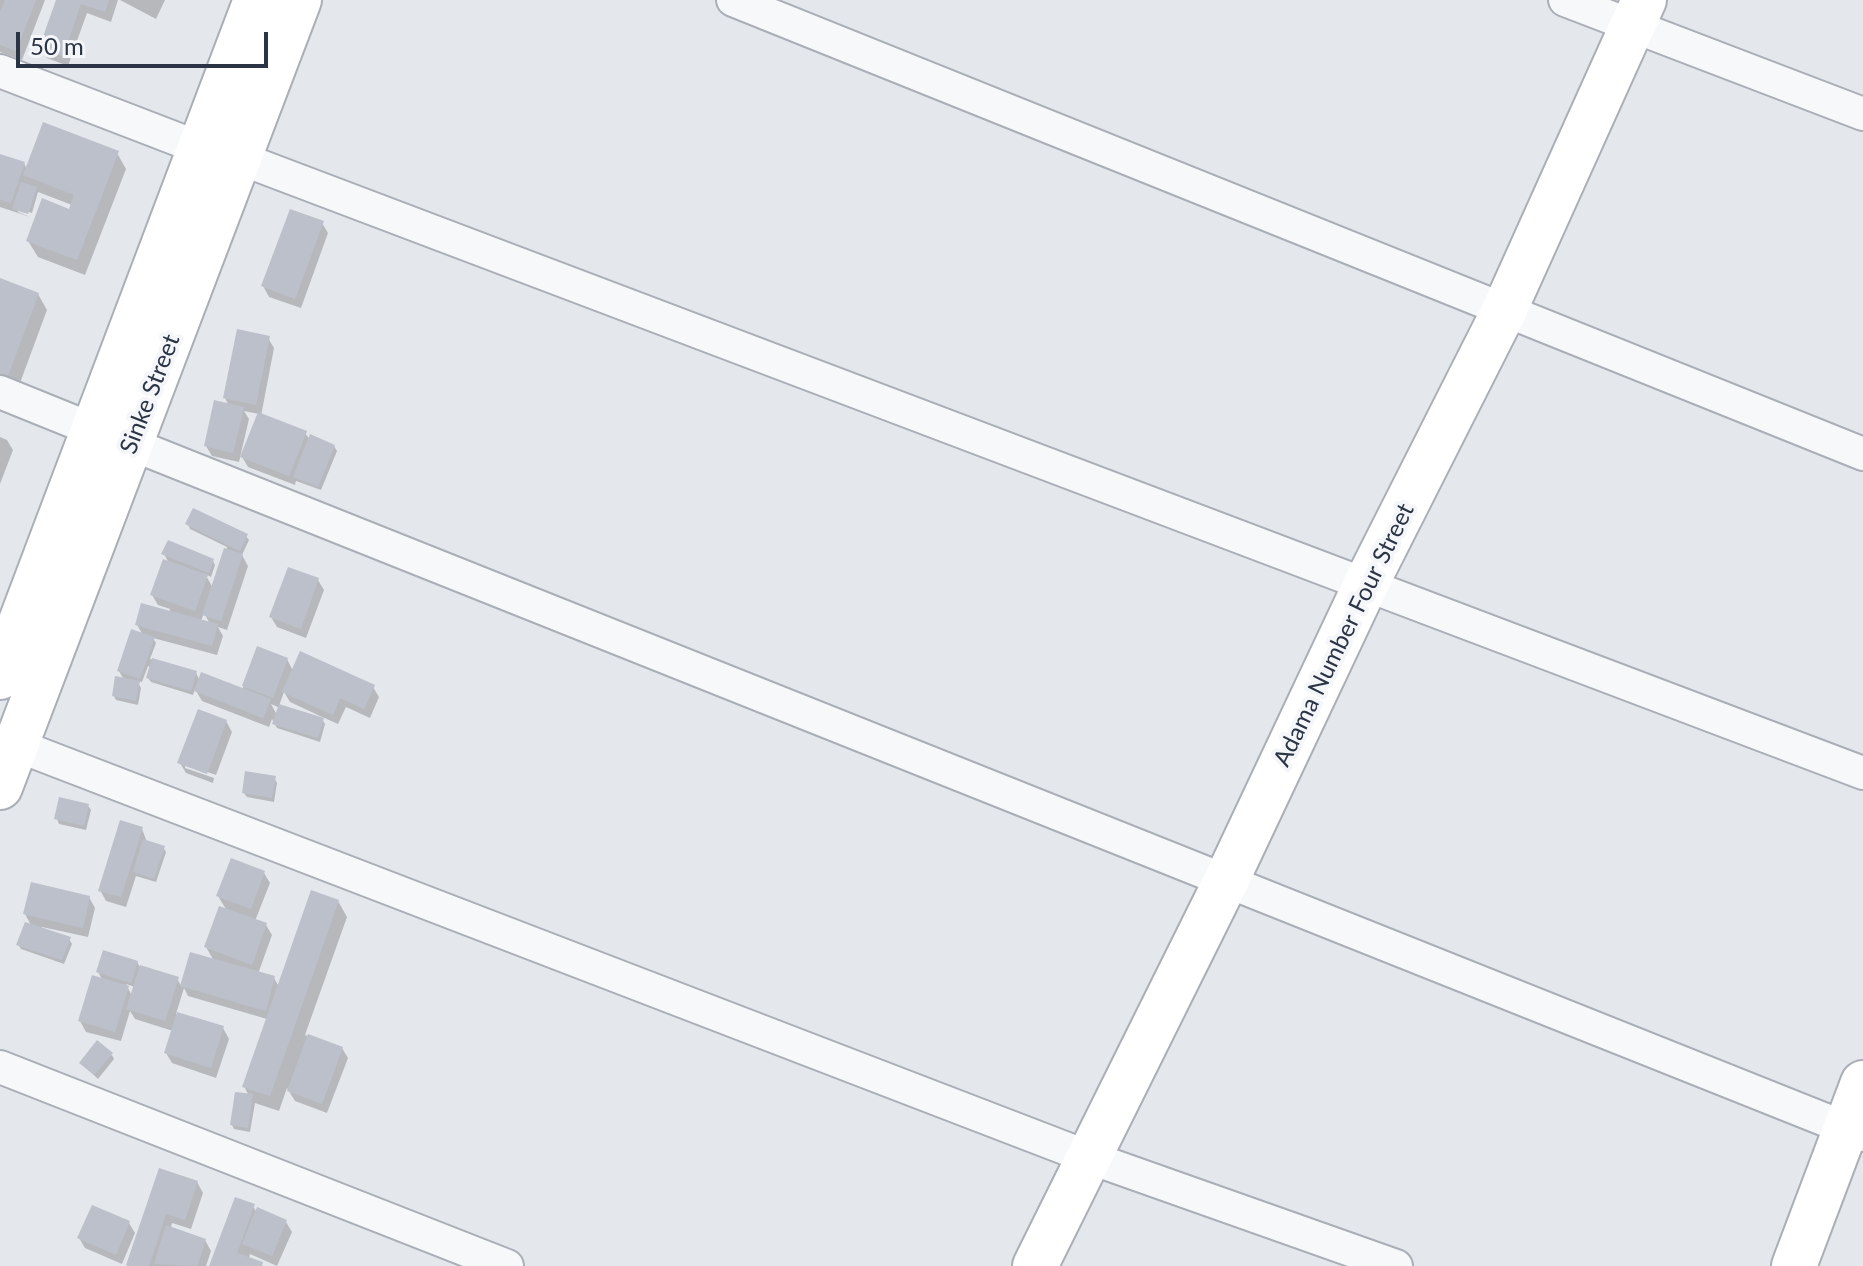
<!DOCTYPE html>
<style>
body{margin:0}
#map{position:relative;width:1863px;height:1266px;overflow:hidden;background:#e4e7ec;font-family:Lato,sans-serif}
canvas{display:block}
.scale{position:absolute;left:16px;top:32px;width:252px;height:36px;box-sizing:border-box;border:4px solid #2b3445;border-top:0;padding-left:10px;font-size:24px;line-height:28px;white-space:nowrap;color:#2b3445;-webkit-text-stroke:6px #f4f6f9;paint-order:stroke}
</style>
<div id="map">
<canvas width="1863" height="1266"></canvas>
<div class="scale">50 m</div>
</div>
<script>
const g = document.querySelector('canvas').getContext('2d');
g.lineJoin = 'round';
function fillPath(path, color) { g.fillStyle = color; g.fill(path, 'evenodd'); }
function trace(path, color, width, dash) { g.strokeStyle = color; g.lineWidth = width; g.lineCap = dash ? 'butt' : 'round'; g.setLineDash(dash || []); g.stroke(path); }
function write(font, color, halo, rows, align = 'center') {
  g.font = font + ' Lato,sans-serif'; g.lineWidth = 8; g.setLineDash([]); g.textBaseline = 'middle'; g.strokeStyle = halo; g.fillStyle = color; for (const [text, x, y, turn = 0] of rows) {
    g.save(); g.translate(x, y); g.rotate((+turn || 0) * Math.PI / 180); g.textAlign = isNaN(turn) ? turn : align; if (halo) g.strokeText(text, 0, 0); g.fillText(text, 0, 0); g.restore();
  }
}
const shadow = new Path2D(`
 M0,0H45L22,60L0,52Z
 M58,0H118L111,22L87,13L68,66L47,58L41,48Z
 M120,0H165L156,19Z
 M117,153L126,169L85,275L38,257L28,241L70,212L72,205L38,192L32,213L18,208V212L30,217L0,207V156L24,163L27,170Z
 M322,223L328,233L301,308L269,297L263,286Z
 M0,280L38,294L47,310L10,410L0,406Z
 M268,338L274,348L261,416L305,433L310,440L334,446L337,451L321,490L296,481L295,485L248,467L241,455L259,414L244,411L249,419L239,462L212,456L206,446L229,406L225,398Z
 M0,437L7,440L13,450L0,484Z
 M188,524L246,536L249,540L242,555L248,566L227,630L218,627L223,636L217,655L153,638L156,643L150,659L196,673L200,681L242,690L258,649L287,659L293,671L373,687L379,697L370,718L346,707L338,724L320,716L325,724L320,742L277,728L272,719L269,727L202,701L195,689L193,695L151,682L148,678L151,667L148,666L142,682L137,681L141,688L138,705L116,700L114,696L124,680L119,671L143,635L137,625L169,613L170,609L158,605L152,595L169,563L164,554L213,561L215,565L211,577L205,574L213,588L227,547L190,529ZM204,613L210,624L201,621ZM284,692L290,702L320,716L319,719L279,706ZM271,704L280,708L277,715Z
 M318,580L324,590L306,638L277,627L271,617Z
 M226,721L232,732L216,775L185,764V768L214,778L213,783L186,773L180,763Z
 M274,778L277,783L274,802L247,797L244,793Z
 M88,806L91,810L86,830L59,824L57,819Z
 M142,829L147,842L163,847L166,852L156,882L136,876L126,907L106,901L100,890Z
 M264,873L270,883L255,921L266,925L272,935L258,974L274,978L279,987L338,901L347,917L305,1035L342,1048L348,1058L327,1113L295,1101L287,1088L279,1111L255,1103L250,1132L234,1129L232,1125L249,1096L244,1086L267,1019L188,996L184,988L176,1014L223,1028L229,1039L216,1078L172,1063L166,1053L173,1031L135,1019L130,1011L121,1041L86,1032L80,1021L103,981L98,972L137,962L140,967L177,979L182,987L191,955L214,961L206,947L227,911L218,896ZM126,984L135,987L132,996Z
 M89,897L95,908L88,937L42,927L41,930L69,939L72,944L64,964L21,949L18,944L32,927L25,914Z
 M112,1055L114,1059L98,1079L81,1063Z
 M160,1170L197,1182L203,1193L191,1229L172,1223L171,1227L205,1240L211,1251L206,1266H129Z
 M253,1206L257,1213L286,1222L292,1232L277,1266L250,1254L249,1259L263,1266H211Z
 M129,1223L135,1233L122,1264L85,1248L79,1238Z`);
const building = new Path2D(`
 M5,0H36L16,51L0,45V12Z
 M56,0H109L105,12L81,4L63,56L39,48Z
 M43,122L119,151L77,260L26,241L42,198L69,209L74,195L23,175Z
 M0,154L25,162L11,203L0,200Z
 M21,182L37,187L28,214L12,209Z
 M290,209L324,221L295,299L261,286Z
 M0,278L39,293L0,397Z
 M237,329L270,336L256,405L223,398Z
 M214,400L244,407L233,453L204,446Z
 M258,412L307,431L289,476L240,457Z
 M310,434L335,445L318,487L293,477Z
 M193,508L248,534L240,551L185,524Z
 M168,540L214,559L209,573L161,554Z
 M224,548L243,554L221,621L202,615Z
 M163,559L208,575L195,611L150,595Z
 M288,567L319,578L301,629L269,617Z
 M141,603L218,624L212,646L135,625Z
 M131,629L155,637L140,679L117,671Z
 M257,646L288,658L273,698L242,686Z
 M300,651L375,685L364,709L340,698L333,715L282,692Z
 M152,658L197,671L191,691L146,678Z
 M201,672L271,699L263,718L194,691Z
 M115,676L140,681L136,701L112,696Z
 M279,704L324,718L318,738L272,724Z
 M198,709L227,720L207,774L177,763Z
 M245,771L276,776L272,798L242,793Z
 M59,797L89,804L84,826L54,819Z
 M120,820L143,827L121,897L98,891Z
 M143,839L165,846L154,879L133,872Z
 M231,858L265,871L251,909L216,896Z
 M31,882L90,896L83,928L23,914Z
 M311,890L339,900L270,1096L242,1087Z
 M219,906L267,923L252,965L204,947Z
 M25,922L71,937L62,960L16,945Z
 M103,950L138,961L131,983L96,972Z
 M190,952L275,976L266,1011L180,986Z
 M140,965L179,977L165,1021L126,1009Z
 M92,975L129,986L115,1032L78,1021Z
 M177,1012L224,1026L211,1068L164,1053Z
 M308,1034L343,1047L322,1104L287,1091Z
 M97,1040L113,1053L94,1075L79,1063Z
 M235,1092L253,1094L248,1128L230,1125Z
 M159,1168L198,1181L185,1220L166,1214L149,1266H128L126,1265Z
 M235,1197L255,1204L237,1253L263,1262L262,1266H209Z
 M92,1205L130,1221L116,1255L77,1238Z
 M257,1207L287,1220L272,1256L242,1244Z
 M166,1225L206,1239L197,1266L154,1264Z`);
const street = new Path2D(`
 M733,0L1863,454
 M1565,0L1863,114
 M0,71L200,148
 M239,158L1863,773
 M0,392L94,430
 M131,444L1863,1135
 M16,745L1088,1157L1396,1266
 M0,1067L507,1266`);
const secondary = new Path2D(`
 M0,677L256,0
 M0,787L299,0
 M1035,1266L1226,881L1366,584L1504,311L1644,0
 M1794,1266L1863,1083`);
const streetNames = [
 ["Sinke Street",150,394,-69],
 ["Adama Number Four Street",1344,635,-64]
];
fillPath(shadow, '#0003');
fillPath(building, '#bbc0ca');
trace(street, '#a9aeb7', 36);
trace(secondary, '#a9aeb7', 48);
trace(street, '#f7f8fa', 32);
trace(secondary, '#fff', 44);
write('24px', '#2b3445', '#f4f6f9', streetNames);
</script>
